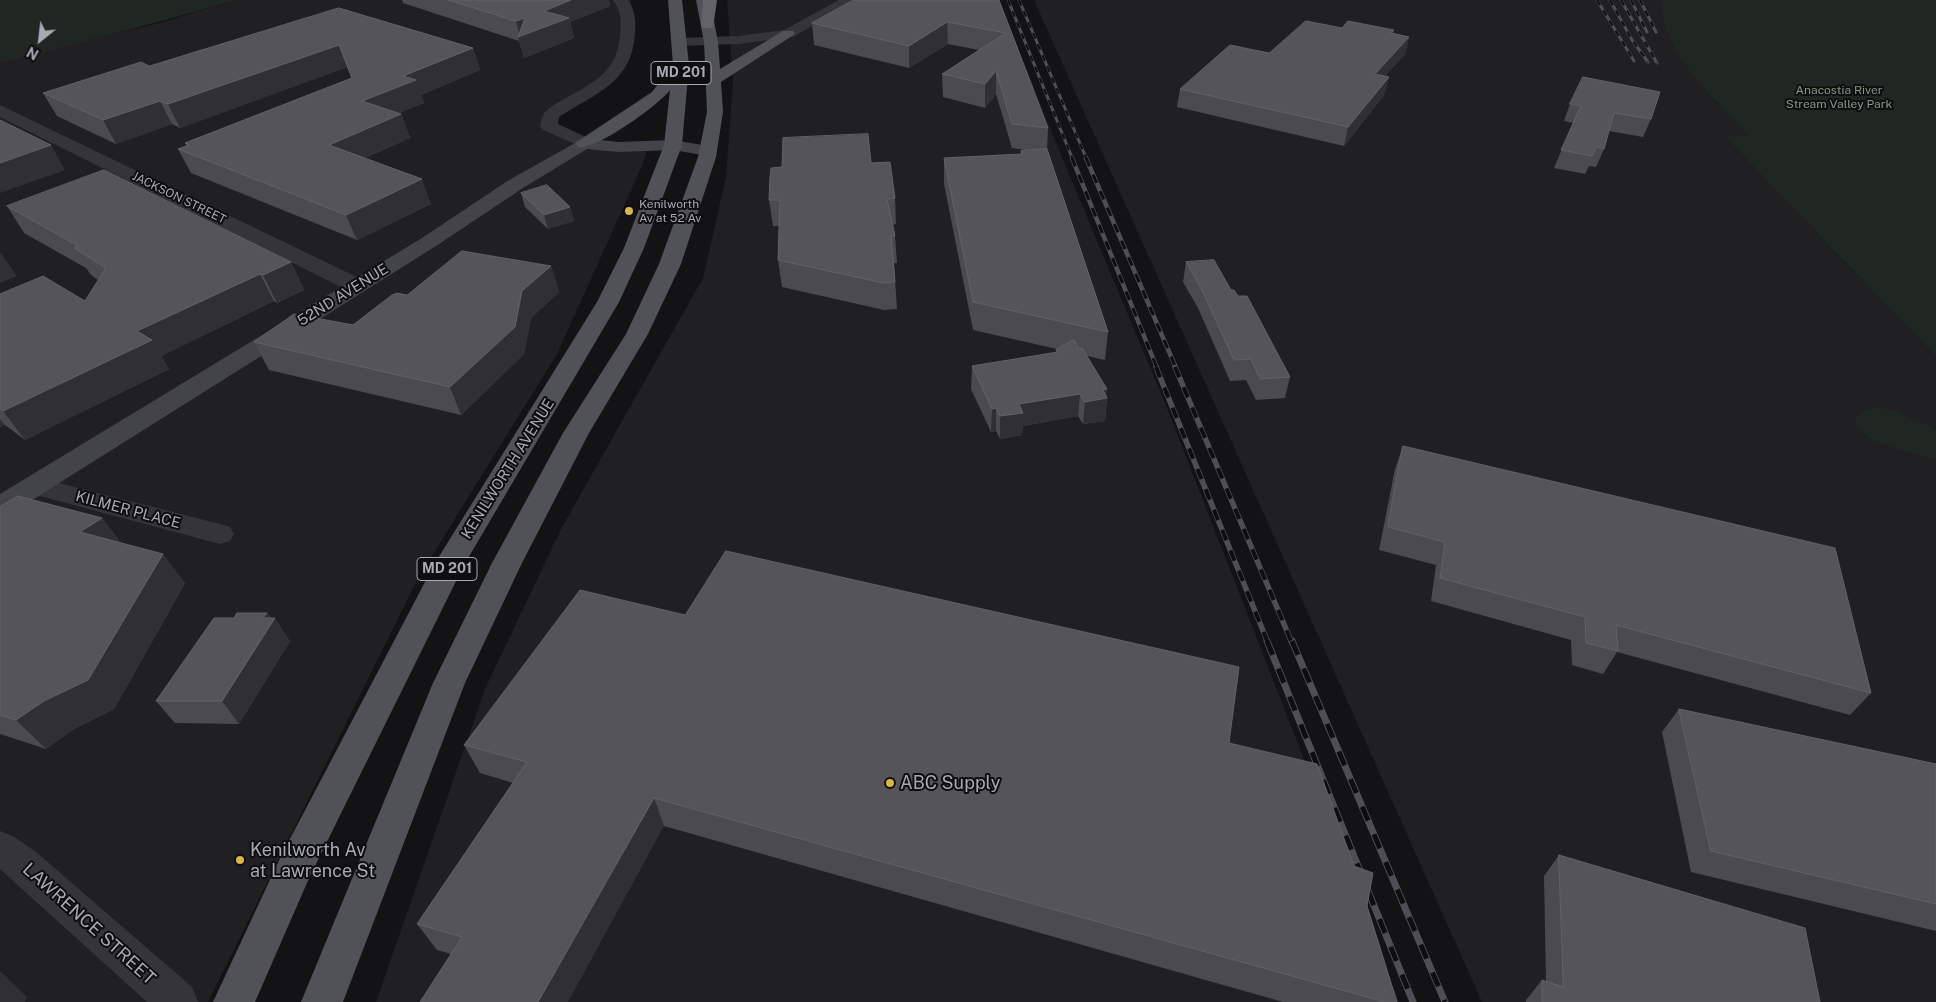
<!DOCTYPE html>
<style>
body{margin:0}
#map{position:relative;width:1936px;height:1002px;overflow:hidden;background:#131315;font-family:"Public Sans",sans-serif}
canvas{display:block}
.north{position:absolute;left:15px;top:15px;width:50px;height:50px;-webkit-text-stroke:4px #0e0e10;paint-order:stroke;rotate:209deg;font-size:14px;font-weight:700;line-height:20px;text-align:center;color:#a7a9b3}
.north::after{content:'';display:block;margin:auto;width:18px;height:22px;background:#a7a9b3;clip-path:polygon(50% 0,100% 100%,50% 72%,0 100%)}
</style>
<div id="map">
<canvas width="1936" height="1002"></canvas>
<div class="north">N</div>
</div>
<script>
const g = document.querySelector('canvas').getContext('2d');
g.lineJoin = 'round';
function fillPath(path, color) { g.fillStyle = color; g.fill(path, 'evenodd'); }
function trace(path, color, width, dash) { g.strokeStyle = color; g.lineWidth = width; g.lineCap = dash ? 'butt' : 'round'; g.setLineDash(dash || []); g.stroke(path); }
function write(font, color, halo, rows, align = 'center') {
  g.font = font + ' "Public Sans",sans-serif'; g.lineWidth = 4; g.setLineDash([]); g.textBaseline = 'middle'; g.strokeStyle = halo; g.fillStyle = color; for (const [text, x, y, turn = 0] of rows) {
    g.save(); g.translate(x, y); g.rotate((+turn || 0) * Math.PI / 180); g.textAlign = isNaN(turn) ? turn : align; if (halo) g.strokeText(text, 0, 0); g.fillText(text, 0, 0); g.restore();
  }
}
const built = new Path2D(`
 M235,0H631L622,65L549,117L584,143L648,146L642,166L557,354L417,580L208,1002H0V64L72,43L160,23Z
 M727,0H999L1056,143L1165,403L1399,1002H376L485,689L561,529L703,278L726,177L733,82Z
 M1034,0H1662L1665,22L1670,37L1686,64L1711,96L1751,136H1724L1936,357V1002H1482Z`);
const green = new Path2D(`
 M0,0H235C157,24 78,42 0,64Z
 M1662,0H1936V357L1723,135L1750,136C1717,100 1660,54 1662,0Z
 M1878,407L1898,412L1936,429V459C1913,452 1860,445 1854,419L1867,410Z`);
const street = new Path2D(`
 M613,0H628C635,10 636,21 635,33C632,83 596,93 559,117L558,124L590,139L593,143L590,147L584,148L543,130L540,126L543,115C547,108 557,103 564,99C593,83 616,73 620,37C621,22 622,12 613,0Z
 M839,0H856L793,37L739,44L679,46L672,42L679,38L739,36L784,30Z
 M0,105L365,281L368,286L365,291L357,292L349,291L0,117Z
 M35,477L220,524L230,527L234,534L230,541L220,544L25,492L21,486L25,480Z
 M0,831L13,836L36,852L192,987L198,1002H147L0,869Z`);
const secondary = new Path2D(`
 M584,138L618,142L673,140L714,147L717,151L714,155L708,156L673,150L618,152L587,149L523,188L436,246L10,514L0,516V494L422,238L509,180Z`);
const primary = new Path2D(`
 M668,0H682L689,65L682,145L644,248L619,302L464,565L310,876L255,1002H213L282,854L435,563L597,302L624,248L664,145L670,90C659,105 595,151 578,147L575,143L652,92L673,65Z
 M696,0H710L718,42L720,69L783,31H793L795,34L721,82L723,112L716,157L681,264L648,334L589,433L522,563L465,683L343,1002H301L433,683L492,563L563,433L626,334L659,264L698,157L707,112L704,42Z`);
const highway = new Path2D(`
 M703,0H717L713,28H703L701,25Z`);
const railFar3 = new Path2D(`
 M1008,0L1073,160
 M1019,0L1087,160
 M1597,0L1634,61
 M1610,0L1632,40L1648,62
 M1621,0L1657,63
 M1631,0L1647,32
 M1640,0L1656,32`);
const railFar2 = new Path2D(`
 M1072,158L1157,368
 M1086,158L1176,368`);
const railFar1 = new Path2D(`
 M1156,367L1268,643
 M1175,367L1292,643`);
const rail = new Path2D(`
 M1267,641L1413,1002
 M1292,641L1445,1002`);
const wall = new Path2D(`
 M402,0H609L610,6L570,22L574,38L524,58L519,41L403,3Z
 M999,0L1048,128L1047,150L1108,332L1105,360L1087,356L1107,397L1105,421L1083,424L1078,416L1023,426L1022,435L1000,439L996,431L991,432L971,389L972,366L1056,353L1057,349L973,330L944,184V158L1021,154V151H1031L1012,148L996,94L985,108L943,97L942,74L979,50L948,44L909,68L814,45L812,23Z
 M1342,28L1394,30L1393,33L1409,37L1405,54L1385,76L1389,77L1384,95L1344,146L1177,107L1180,89L1269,53Z
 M473,48L480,70L421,95L424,103L398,113L401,114L410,138L365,158L431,204L357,240L191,173L178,149L186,146L185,143L352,78L347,67L180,128L172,124L116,144L57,116L43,93L149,66Z
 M1570,104L1651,119L1643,137L1609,131L1604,149L1596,167L1589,166L1585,174L1554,168L1573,123L1564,121Z
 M871,163L895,198L896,224L893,225L895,236L897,263H894L897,309L884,310L782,287L778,260L779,226H773L769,200Z
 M521,193L570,207L574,221L548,229L525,207Z
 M7,206L291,262L304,290L277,303L274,301L161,356L169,369L25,440L5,425L0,427V294L85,301L98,280L91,275L86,268L24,233Z
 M1186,262L1231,290L1238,296L1290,377L1285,398L1256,400L1246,380L1230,381L1198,308L1183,282Z
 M551,266L559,292L531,318L524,354L461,415L269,370L254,342L353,325L407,295Z
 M1403,446L1871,693L1850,715L1617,652L1603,674L1572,665L1571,640L1431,601L1436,565L1379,550L1395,469Z
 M0,507L102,518L121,543L185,583L114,709L72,730L46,749L0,734Z
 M267,613L290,641L239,724L175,723L156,701L234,618Z
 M1679,709L1936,764V931L1691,872L1662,732Z
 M1229,743L1367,906L1397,1002H1283L664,826L451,954L437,950L417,924L513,783L480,773L464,745Z
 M1559,855L1820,1002H1526V1000L1542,980L1546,982L1544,876Z`);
const shadedWall = new Path2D(`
 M571,0H609L610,6L570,22L574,38L524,58L518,37H520L516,21Z
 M947,22L948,44L909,68V46Z
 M1409,37L1405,54L1371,92L1375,74Z
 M339,45L348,67L180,128L168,104Z
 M473,48L480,70L421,95L424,103L371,125L362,101L403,76Z
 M996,71V94L985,108V84Z
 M1389,77L1384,95L1344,146L1348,127Z
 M160,101L172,124L116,144L103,120Z
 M401,114L410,138L339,170L329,145Z
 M51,145L65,170L0,193V163Z
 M422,179L431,204L357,240L346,215Z
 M570,207L574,221L548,229L544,215Z
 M0,252L17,276L0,283Z
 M291,262L304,290L277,303L263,275Z
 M551,266L559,292L531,318L524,354L461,415L450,387L522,291Z
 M260,274L274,301L161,356L169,369L25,440L3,411L137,331Z
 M1107,389L1105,421L1083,424L1085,402L1103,390Z
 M1080,394L1078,416L1023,426L1022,435L1000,439V416L1019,404Z
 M996,408V431L991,432L992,409Z
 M0,419L5,425L0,427Z
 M102,518L125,548L80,532Z
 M163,554L185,583L114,709L72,730L46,749L16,720Z
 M267,613L273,622L275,618L290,641L239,724L222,701L263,618Z
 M654,798L664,826L568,1002H538Z
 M0,971L27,997L25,1002H0Z`);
const building = new Path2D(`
 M449,0H571L544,11L569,18L518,37L525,18L516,21Z
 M854,0H999L1048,128L1012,124L996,71L985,84L942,74L1006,33L947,22L909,46L812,23Z
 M339,8L473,48L403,76L416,80L362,101L401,114L329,145L422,179L346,215L178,149L190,145L185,143L352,78L339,45L168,104L160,101L103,120L43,93L141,62L149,66Z
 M1306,21L1342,28L1348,21L1394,30L1391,33L1409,37L1375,74L1389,77L1348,127L1180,89L1230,45L1269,53Z
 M1583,77L1660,92L1651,119L1614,113L1604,149L1596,147L1592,156L1561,150L1581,106L1570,104Z
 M0,120L51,145L0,163Z
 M868,134L871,163L890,162L895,198L887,199L895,236H891L895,282L883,283L778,260L780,200H769L770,177L771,168L782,167L783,138Z
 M1047,149L1108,332L973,302L944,158L1022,154L1021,151Z
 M104,170L291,262L263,275L260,274L137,331L152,340L3,411L0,409V294L43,276L85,301L106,268L74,248L78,246L7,206Z
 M547,185L570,207L544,215L521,193Z
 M462,251L551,266L522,291L515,327L450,387L254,342L294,314L353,325L392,295L397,293L407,295Z
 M1214,260L1231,290H1234L1238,296H1247L1290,377L1260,379L1251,359L1234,360L1201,288L1186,262Z
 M1074,340L1079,349L1082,348L1107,389L1103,390L1107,398L1085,402L1080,394L1019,404L1023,413L1000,416L996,408L992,409L972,366L1058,352L1056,350Z
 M1403,446L1835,548L1871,693L1616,625L1618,651L1586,643L1585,617L1440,578L1445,542L1388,527Z
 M18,496L102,518L80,532L163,554L88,680L44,701L16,720L0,715V507Z
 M726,551L1239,667L1229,743L1317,764L1354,866L1373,873L1367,906L1397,1002H1385L654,798L538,1002H420L462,937L417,924L527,762L464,745L580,590L685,615Z
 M237,613H267L263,618H275L222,701H156L214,618H234Z
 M1679,709L1936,764V904L1711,851Z
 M1559,855L1805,928L1820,1002H1542V980L1563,987Z`);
const markers = [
 [629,211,5,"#dab646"],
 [890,783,5,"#dab646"],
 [240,860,5,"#dab646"]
];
const farParknames = [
 ["Anacostia River",1839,90],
 ["Stream Valley Park",1839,104]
];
const farStreetnames = [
 ["JACKSON STREET",179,198,26]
];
const farPoinames = [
 ["Kenilworth",639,204],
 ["Av at 52 Av",639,218]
];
const shields = [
 [681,73,60],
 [447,569,60]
];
const shieldNames = [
 ["MD 201",681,73],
 ["MD 201",447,569]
];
const streetNames = [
 ["52ND AVENUE",343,295,-32],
 ["KENILWORTH AVENUE",508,469,-58],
 ["KILMER PLACE",128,510,15]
];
const nearPoinames = [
 ["ABC Supply",900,783],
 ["Kenilworth Av",250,850],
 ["at Lawrence St",250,871]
];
const nearStreetnames = [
 ["LAWRENCE STREET",89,924,42]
];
fillPath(built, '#201f21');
fillPath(green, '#202621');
fillPath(street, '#353539');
fillPath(secondary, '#434449');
fillPath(primary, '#515258');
fillPath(highway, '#616369');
trace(railFar3, '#4e4f54', 3);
trace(railFar2, '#4e4f54', 4.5);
trace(railFar1, '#4e4f54', 5.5);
trace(rail, '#4e4f54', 7);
trace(railFar3, '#0e0e10', 2, [6]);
trace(railFar2, '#0e0e10', 3, [9]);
trace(railFar1, '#0e0e10', 4, [11]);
trace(rail, '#0e0e10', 5, [15]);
fillPath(wall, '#4a4a4f');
fillPath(shadedWall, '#303033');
fillPath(building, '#545459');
trace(building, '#616267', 1);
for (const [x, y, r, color] of markers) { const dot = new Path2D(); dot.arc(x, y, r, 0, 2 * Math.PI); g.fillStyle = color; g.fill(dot); trace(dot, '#0e0e10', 2); }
write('12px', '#809c84', '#0e0e10', farParknames);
write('12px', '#a7a9b3', '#0e0e10', farStreetnames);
write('12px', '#a7a9b3', '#0e0e10', farPoinames, 'left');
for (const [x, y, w] of shields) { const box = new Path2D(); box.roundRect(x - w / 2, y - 11.5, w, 23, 4); g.fillStyle = '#0e0e10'; g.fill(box); trace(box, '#a7a9b3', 1); }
write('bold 14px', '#a7a9b3', null, shieldNames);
write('15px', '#a7a9b3', '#0e0e10', streetNames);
write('18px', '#a7a9b3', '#0e0e10', nearPoinames, 'left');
write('18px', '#a7a9b3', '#0e0e10', nearStreetnames);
</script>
